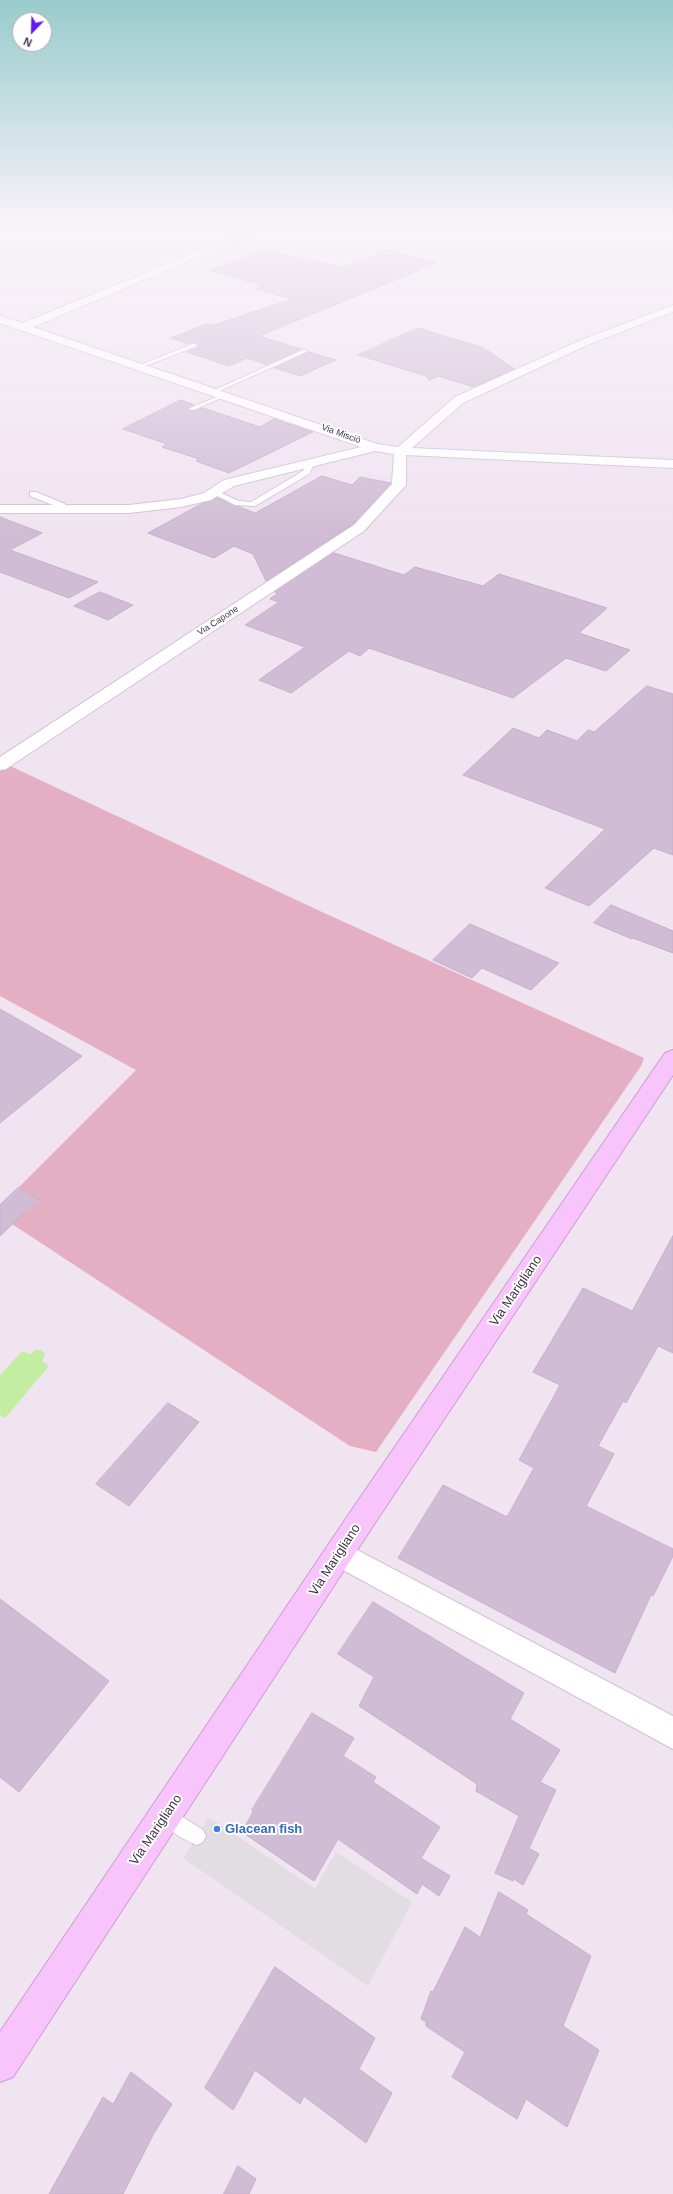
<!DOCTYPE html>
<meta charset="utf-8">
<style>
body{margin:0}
#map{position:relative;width:673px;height:2194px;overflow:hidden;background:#f0e4f1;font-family:Helvetica,sans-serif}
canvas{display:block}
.north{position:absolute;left:12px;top:12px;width:40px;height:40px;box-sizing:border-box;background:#fff;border:1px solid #b3aeb4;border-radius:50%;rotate:203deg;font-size:11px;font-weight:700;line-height:16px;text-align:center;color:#403443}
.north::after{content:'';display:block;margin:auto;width:14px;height:18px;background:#601cf1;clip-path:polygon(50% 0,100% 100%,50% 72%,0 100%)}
</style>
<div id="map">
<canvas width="673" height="2194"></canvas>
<div class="north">N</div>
</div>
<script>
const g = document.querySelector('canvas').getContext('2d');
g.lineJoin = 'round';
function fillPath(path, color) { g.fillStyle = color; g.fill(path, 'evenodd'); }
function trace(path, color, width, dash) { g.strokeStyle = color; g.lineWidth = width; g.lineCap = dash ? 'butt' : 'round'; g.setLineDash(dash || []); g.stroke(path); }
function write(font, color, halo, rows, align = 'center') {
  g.font = font + ' Helvetica,sans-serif'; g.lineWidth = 4; g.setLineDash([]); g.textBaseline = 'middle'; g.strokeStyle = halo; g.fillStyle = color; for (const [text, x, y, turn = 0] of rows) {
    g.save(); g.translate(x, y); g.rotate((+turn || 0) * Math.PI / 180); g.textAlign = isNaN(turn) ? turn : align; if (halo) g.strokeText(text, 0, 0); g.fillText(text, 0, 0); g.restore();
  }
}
const green = new Path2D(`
 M8,765L322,912L644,1058L641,1066L376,1452L350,1446L12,1224L39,1200L18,1188L136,1070L0,996V770Z`);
const parking = new Path2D(`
 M209,1817L315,1889L336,1852L412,1902L368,1986L183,1858Z`);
const water = new Path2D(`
 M35,1350H41L45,1354L42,1361L49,1366L5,1418L0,1415V1375L22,1351L30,1354Z`);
const building = new Path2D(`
 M263,250L343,267L387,250L437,263L259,336L301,349L267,365L247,358L229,366L187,352L199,347L196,342L189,344L171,338L206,324L214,325L292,299L255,289L262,285L211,271Z
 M418,328L484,348L514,369L474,387L438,376L429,380L426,376L358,355Z
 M309,352L336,360L300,376L275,368Z
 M181,400L194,405L187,408L188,410L194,411L203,408L260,427L274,419L313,432L229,473L196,461L199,459L162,447L167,444L123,429Z
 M322,476L352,485L360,477L391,483L353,524L266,581L253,554L234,546L214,558L148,533L203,503L217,498L255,513Z
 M0,517L42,533L10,550L98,582L69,598L0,572Z
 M334,553L404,575L415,567L483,586L499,574L607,608L579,633L630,650L606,671L566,658L513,698L369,648L360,656L349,651L291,693L259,680L305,647L245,625L279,602L270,599L278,593L275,592Z
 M100,592L133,605L108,620L74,606Z
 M647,686L673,694V855L654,848L589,906L545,888L605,829L463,775L513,728L539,738L547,730L577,741L588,730L594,732Z
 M611,905L673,931V953L633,938L632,939L594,923Z
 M470,924L559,963L531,990L482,968L472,978L433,960Z
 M0,1009L82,1056L0,1123Z
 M18,1188L39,1199L0,1236V1205Z
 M673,1236V1353L658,1346L626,1403L623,1401L598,1446L614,1454L586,1506L673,1549V1556L653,1596L651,1595L615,1673L398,1558L443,1485L507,1517L534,1468L519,1460L560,1385L533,1372L583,1288L632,1311Z
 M168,1403L199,1422L129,1506L96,1484Z
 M0,1599L109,1681L19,1792L0,1777Z
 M373,1602L524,1693L510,1719L560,1750L540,1782L556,1790L529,1848L539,1854L523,1885L514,1879L513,1881L495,1873L519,1816L476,1791L477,1784L359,1706L374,1677L338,1654Z
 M312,1713L354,1738L343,1756L376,1777L373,1782L440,1827L421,1858L450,1876L439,1896L422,1884L417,1894L338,1839L314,1881L242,1832L253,1812L252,1810Z
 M499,1892L528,1910L526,1914L591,1956L563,2026L599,2050L567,2127L526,2099L517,2119L452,2077L465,2052L426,2026V2022L421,2019L431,1991L433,1992L465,1927L480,1937Z
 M275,1967L375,2038L359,2069L392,2093L366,2143L304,2096L300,2104L255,2070L233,2110L205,2088Z
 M131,2072L172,2104L153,2135L123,2194H49L103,2097L113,2104Z
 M238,2166L256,2179L249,2194H224Z`);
const lane = new Path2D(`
 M195,343L197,346L140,368L135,367Z
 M303,350L308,351L215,393L210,392Z
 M221,395L226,396L193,410L188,409Z
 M309,462L315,463L309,474L255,506L235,505L210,492L214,490L239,501L251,502L303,471Z
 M30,492H36L65,504V509L58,511V507L30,496Z
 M166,1806L203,1830L206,1836L203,1842L197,1845C184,1840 162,1828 157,1815L160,1809Z`);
const street = new Path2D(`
 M259,226H272L33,327L377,444L398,447L455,397L579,341L673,305V312L587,345L463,403L412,448L673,460V468L406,455V485L364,531L6,769L0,770V757L354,525L392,484L394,454L375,451L234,486L211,500L181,507L129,513H0V505H129L181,499L204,493L224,480L361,447L0,323V316L23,323Z
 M340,1541L673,1716V1749L330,1563L326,1554L330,1545Z`);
const secondary = new Path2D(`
 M673,1050V1075L373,1526L13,2077L0,2082V2032L353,1508L665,1053Z`);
const markers = [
 [217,1829,4,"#3f7fe0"]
];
const farStreetnames = [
 ["Via Misciò",341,434,20],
 ["Via Capone",218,621,-33]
];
const nearStreetnames = [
 ["Via Marigliano",516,1291,-56],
 ["Via Marigliano",335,1560,-57],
 ["Via Marigliano",156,1830,-56]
];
const nearShopnames = [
 ["Glacean fish",225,1829]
];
fillPath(green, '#e4aec3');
fillPath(parking, '#e1dde2');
fillPath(water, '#c2eda2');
fillPath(building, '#d0bdd5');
trace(building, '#c6aecd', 1);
trace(lane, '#d4c1d7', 2);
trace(street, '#d4c1d7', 2);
trace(secondary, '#d09ad6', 2);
fillPath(lane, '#fff');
fillPath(street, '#fff');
fillPath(secondary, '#f8c4fc');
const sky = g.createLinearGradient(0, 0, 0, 533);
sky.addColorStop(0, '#99cbcc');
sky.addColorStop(0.42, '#f8f3f9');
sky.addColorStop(1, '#f8f3f900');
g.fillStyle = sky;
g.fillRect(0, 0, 673, 533);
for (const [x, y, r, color] of markers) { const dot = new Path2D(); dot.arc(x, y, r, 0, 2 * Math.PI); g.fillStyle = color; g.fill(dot); trace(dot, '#fff', 1.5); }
write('9px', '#403443', '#fff', farStreetnames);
write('13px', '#403443', '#fff', nearStreetnames);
write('bold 13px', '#366cbe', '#fff', nearShopnames, 'left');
</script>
